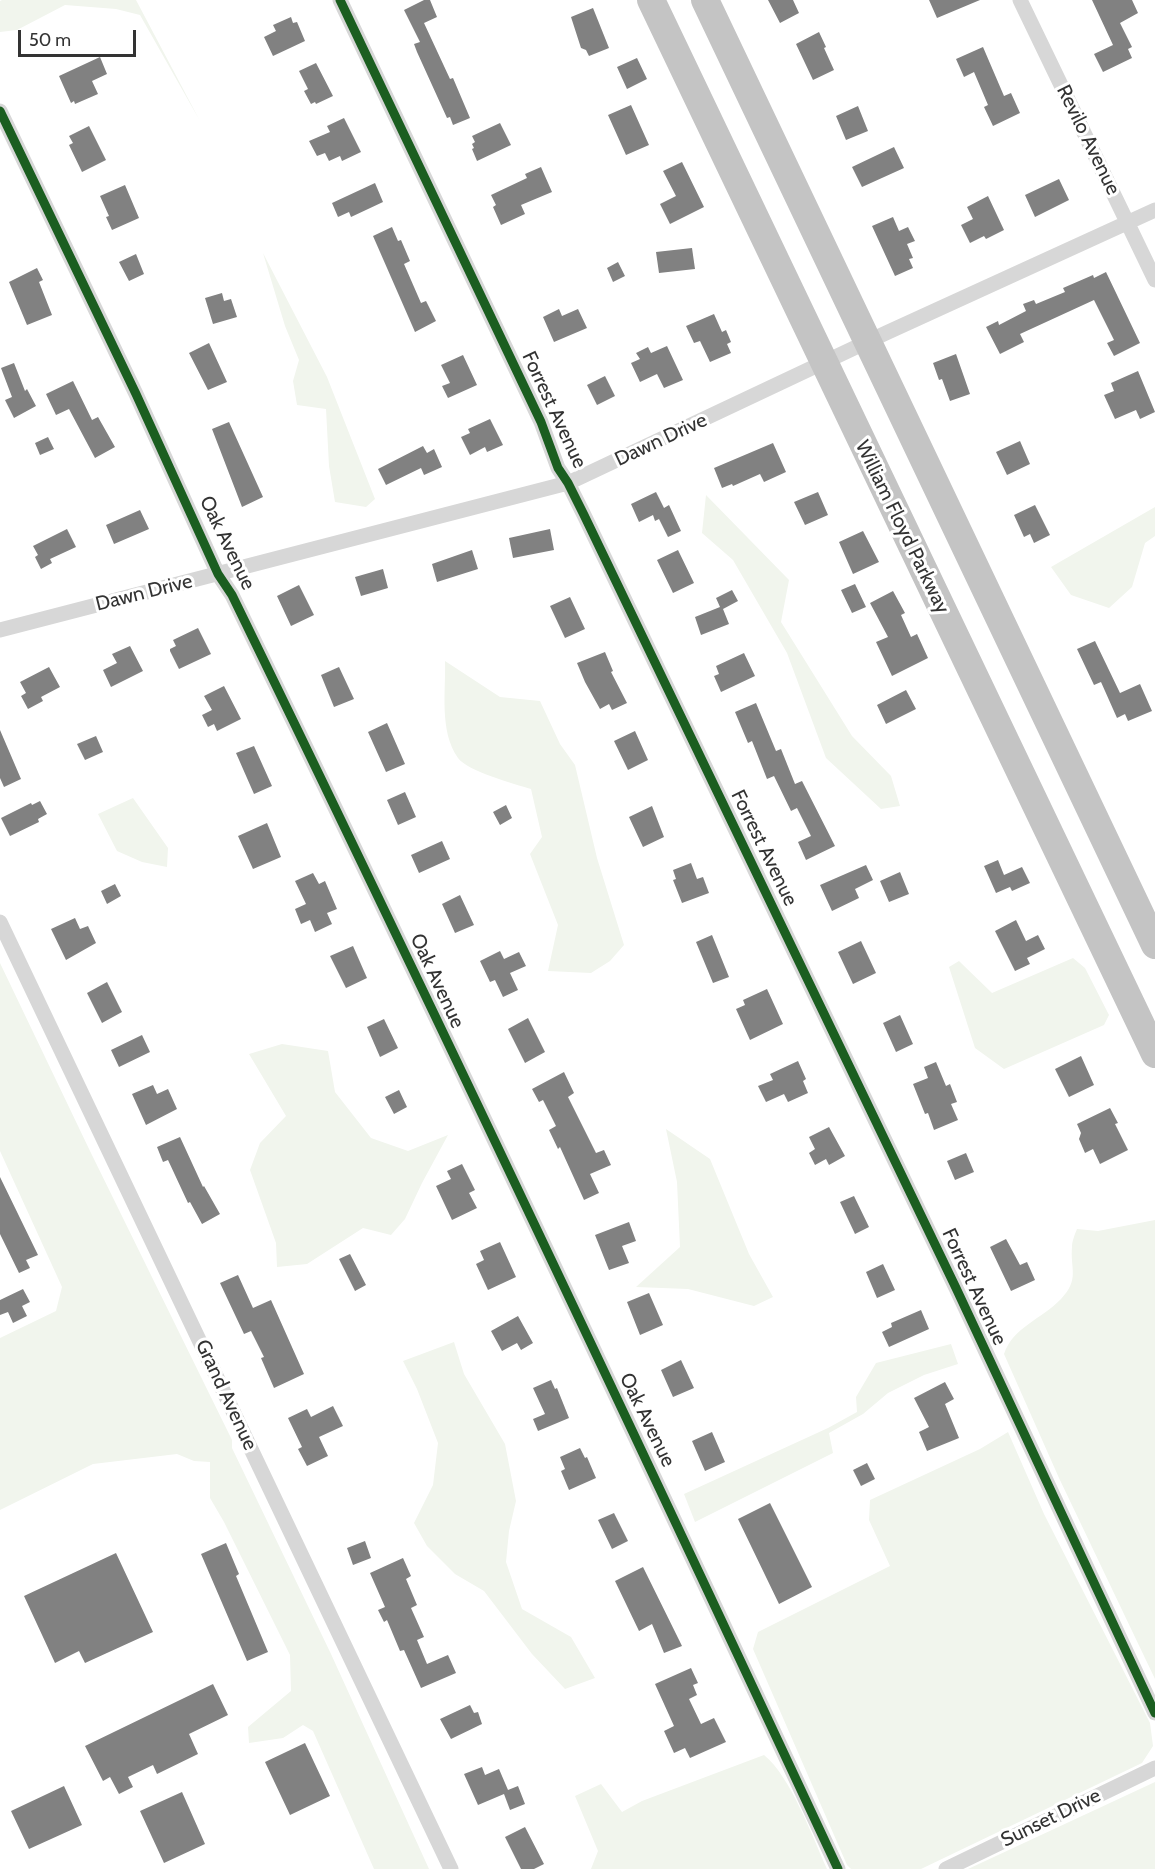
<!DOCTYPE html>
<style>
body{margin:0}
#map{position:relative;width:1155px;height:1869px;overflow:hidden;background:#fff;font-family:Cabin,sans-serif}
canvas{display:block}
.scale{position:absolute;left:18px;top:30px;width:118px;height:27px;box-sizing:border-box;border:3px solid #333;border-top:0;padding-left:8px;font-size:18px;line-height:21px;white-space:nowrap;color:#333;-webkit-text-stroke:4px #fff;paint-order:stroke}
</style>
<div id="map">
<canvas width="1155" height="1869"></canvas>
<div class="scale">50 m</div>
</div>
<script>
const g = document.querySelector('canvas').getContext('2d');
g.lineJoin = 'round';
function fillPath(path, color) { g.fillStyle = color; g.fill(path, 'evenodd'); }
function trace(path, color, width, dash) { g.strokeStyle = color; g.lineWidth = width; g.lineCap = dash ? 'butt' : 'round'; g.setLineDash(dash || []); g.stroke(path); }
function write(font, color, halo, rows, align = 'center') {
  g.font = font + ' Cabin,sans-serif'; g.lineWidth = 6; g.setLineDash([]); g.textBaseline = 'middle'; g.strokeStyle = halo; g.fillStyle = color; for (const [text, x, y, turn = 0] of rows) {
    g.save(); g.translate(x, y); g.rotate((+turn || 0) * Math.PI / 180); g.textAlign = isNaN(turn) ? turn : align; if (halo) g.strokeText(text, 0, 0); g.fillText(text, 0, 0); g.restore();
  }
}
const green = new Path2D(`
 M136,0L200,121L140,15L116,9L65,5L17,30L0,32V1L2,0Z
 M263,253L327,377L375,499L366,507L335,502L329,466L326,409L297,405L293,381L299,360L285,326Z
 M706,495L789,580L781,622L852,736L891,776L900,806L881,809L826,758L787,653L733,560L702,533Z
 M1155,507V536L1145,543L1132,587L1109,608L1071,595L1051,567Z
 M445,661L500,697L540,701L560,744L575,765L597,858L624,945L610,961L591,973L548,971L558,925L530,854L542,837L531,789C515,784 467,771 458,758C439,731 446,691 445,661Z
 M133,798L168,848L167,867L142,862L117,851L98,814Z
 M1073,958L1085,968L1109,1015L1104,1025L1004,1069L975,1048L949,967L959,961L992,993Z
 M0,963L90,1151L232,1440V1448L331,1654L429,1869H374L313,1731L303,1725L283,1738L249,1743L248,1727L291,1691L290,1655L224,1522L210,1498V1462L194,1461L177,1454L93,1464L0,1510V1338L56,1311L62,1287L0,1151Z
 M282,1044L328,1051L335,1092L371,1138L408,1151L448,1135L422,1183L405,1219L391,1235L363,1228L307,1264L277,1267L276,1243L250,1170L260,1143L286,1116L249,1054Z
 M666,1129L710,1159L749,1254L773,1297L754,1306L688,1289L636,1287L680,1247L677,1182Z
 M1155,1220V1679L1059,1478L1004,1354C1013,1327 1042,1319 1061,1299C1080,1279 1070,1269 1072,1247C1072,1241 1075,1234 1077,1229L1098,1231Z
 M454,1342L464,1374L505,1444L516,1501L509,1531L506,1562L522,1609L571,1637L595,1678L565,1689L532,1654L484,1591L455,1574L427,1546L414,1523L433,1485L438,1443L417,1389L403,1361Z
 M951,1344L958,1364L924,1375L888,1393L863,1414L829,1433L833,1453L695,1522L684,1494L828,1428L857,1412L856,1397L876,1363Z
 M1008,1432L1044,1514L1150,1723L1153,1746L1142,1763L921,1869H851L847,1865L753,1649L758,1632L890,1566L869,1520L870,1500L980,1449Z
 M764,1755C791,1777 812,1836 827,1869H591L598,1851L575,1796L601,1784L622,1812L642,1801Z
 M1155,1782V1869H968Z`);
const building = new Path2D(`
 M424,0H430L437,17L424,23L450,79L453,78L470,118L453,125L450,117L447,118L417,52L414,44L420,42L404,10Z
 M768,0H793L799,13L780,23Z
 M929,0H980L937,18Z
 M1092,0H1132L1138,13L1120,23L1132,47L1128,49L1132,58L1103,72L1094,54L1113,45Z
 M593,8L609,48L589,56L586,50L581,48L571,17Z
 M291,17L293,23L297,22L305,41L273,56L264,37L276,31L273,25Z
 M819,32L826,47L824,48L834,70L813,80L796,44Z
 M983,47L1004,96L1011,93L1020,113L993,126L984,107L988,105L974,72L964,77L956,59Z
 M100,57L107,74L92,81L98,94L75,104L74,101L71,103L59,76Z
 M637,58L647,79L627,89L617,67Z
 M316,63L333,96L316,104L315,102L311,104L304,91L308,89L299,71Z
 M631,105L649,145L626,155L608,115Z
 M858,106L868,131L846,140L836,116Z
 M344,118L361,152L342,161L340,156L329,161L325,153L317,156L309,141L330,132L327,126Z
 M500,123L511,145L477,161L472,149L474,148L472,144L475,142L472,136Z
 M89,126L106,160L82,172L69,145L73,143L69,136Z
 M894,147L904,168L862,187L852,167Z
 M682,162L704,207L670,224L660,204L676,196L663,171Z
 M541,167L552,192L521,205L525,214L501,225L493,207L496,205L491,195L527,178L525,174Z
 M1059,179L1069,200L1035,217L1025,195Z
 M375,183L383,202L351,217L349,212L338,217L332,203Z
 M125,185L139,218L112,230L106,217L109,216L100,196Z
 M988,196L1004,230L986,239L984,236L970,243L961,225L973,219L967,207Z
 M893,217L899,231L908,227L915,241L907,244L913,258L909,259L913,268L895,276L872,226Z
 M392,227L398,241L401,240L410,261L404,264L421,303L426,301L436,321L415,332L373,236Z
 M692,248L695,269L659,273L656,252Z
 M136,254L144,274L129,281L119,262Z
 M618,262L625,276L613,282L607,268Z
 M37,268L43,280L39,282L52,315L27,325L9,282Z
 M1106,272L1140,343L1114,356L1107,343L1114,340L1094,300L1020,334L1024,342L1000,354L986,327L998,321L999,325L1026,311L1023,304L1034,300L1036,304L1065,292L1063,288L1093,275L1094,278Z
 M222,293L224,301L231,299L237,317L213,324L205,298Z
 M559,309L562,316L578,309L587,328L554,342L543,317Z
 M714,314L722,332L726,330L731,342L727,344L731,353L710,362L700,341L694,343L686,326Z
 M209,343L227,382L208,390L189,353Z
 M667,346L683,380L664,388L657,374L640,382L631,363L640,359L636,353L648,347L651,353Z
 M956,354L970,394L950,401L942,379L939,380L933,363Z
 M463,355L477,385L448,398L442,386L450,383L441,365Z
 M14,363L25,391L27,389L36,406L14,418L5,400L12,397L1,368Z
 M1138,371L1155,412L1140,419L1136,410L1115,419L1104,395L1114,391L1111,383Z
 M605,376L615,396L597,405L587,385Z
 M73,381L92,420L98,417L115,447L95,458L69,409L56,415L46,394Z
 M490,419L503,445L487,452L485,447L470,455L461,437L470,433L468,429Z
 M229,422L263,497L242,507L212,429Z
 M48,437L54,449L40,455L35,443Z
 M1020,441L1030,464L1007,475L996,452Z
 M773,443L786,472L764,482L760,474L733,486L732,484L722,488L714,468Z
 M423,446L427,453L434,449L442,467L424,475L421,468L386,485L378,469Z
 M656,492L664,508L669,505L681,531L668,537L659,519L655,521L653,515L639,522L631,504Z
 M818,492L828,515L805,525L794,502Z
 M1035,505L1050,535L1034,543L1030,534L1024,537L1014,515Z
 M140,510L149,529L114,544L106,525Z
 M67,529L76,547L50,559L52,563L41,569L35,557L38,555L33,546Z
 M550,529L554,550L513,558L509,538Z
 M863,531L879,562L853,574L839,542Z
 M472,550L478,569L437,582L432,564Z
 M678,550L694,583L673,593L657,560Z
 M383,569L388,588L361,596L355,577Z
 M855,584L866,607L852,613L841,590Z
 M299,585L314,615L291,626L277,596Z
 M732,590L738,601L723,609L729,624L701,635L695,617L720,607L716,598Z
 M893,591L905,613L901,615L911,637L917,634L928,658L892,676L876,642L888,637L870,603Z
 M570,597L585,629L565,638L550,606Z
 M198,628L211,654L179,669L170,651V649L176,646L173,640Z
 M1095,641L1120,693L1140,684L1152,711L1128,721L1125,714L1117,718L1101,682L1094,685L1077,649Z
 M130,646L143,671L111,687L103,670L117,663L112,654Z
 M605,652L613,671L611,672L627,703L612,710L609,704L600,709L585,682L577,663Z
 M744,653L755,676L721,692L714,676L719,674L716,666Z
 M49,667L60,687L41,697L43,701L28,709L21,696L26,693L20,682Z
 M339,667L354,699L334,707L321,675Z
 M224,686L241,719L217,731L214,724L208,727L202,715L212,710L204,696Z
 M906,690L916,709L886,724L877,705Z
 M756,703L776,751L781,749L795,784L802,781L835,846L806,860L798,842L811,836L797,808L791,811L774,776L767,779L752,741L748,743L735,712Z
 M387,723L405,764L386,772L368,732Z
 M0,730L21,779L4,787L0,778Z
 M635,731L648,760L628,770L614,741Z
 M96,736L103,752L85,760L77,744Z
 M254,746L272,786L254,794L236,753Z
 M405,792L416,817L398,825L387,800Z
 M40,801L47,814L38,819L39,822L10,836L1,818L31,803L32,805Z
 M506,805L512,818L500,825L493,812Z
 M652,806L664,837L643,847L629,817Z
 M267,823L281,857L253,869L238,836Z
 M442,841L450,859L419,873L411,855Z
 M998,860L1004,875L1022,867L1030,883L1012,891L1010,887L996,893L984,866Z
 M691,863L697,879L703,877L709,893L682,903L673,880L676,879L673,870Z
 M866,865L873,880L855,889L859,898L832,911L820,885Z
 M900,872L909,894L889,902L880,881Z
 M313,873L319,884L325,881L337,909L327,913L332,924L315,932L310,920L301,924L295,909L306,904L295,881Z
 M115,884L121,896L107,904L101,891Z
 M460,895L474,925L455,933L442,904Z
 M75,918L80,929L88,926L96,943L66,960L51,929Z
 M1016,920L1026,941L1038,935L1045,949L1027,958L1030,964L1015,971L995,931Z
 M712,935L729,977L713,983L696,942Z
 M861,941L876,973L853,984L838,952Z
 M353,946L367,978L346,988L330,956Z
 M500,951L504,959L519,952L526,966L510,973L518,990L503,997L495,980L490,982L480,961Z
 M107,982L122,1012L102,1023L87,993Z
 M767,989L783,1024L750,1040L736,1009L745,1005L743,1000Z
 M900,1015L913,1044L896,1052L883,1023Z
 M528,1018L545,1052L525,1063L508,1029Z
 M384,1019L398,1048L380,1057L367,1027Z
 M142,1035L150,1052L119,1067L111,1050Z
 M1081,1056L1094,1085L1069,1097L1055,1069Z
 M798,1061L806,1079L803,1081L808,1093L788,1102L784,1094L766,1102L758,1086L773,1080L770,1074Z
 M936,1062L946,1086L950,1084L957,1102L951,1104L958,1120L934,1130L928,1113L925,1114L913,1084L928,1078L924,1067Z
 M564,1072L574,1093L568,1097L596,1153L604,1150L611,1165L590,1174L599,1193L584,1200L560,1147L558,1149L549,1130L556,1126L543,1100L539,1102L532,1089Z
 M153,1085L157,1094L168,1089L177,1109L146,1125L132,1094Z
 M399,1090L407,1107L394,1114L385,1097Z
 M1110,1108L1118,1123L1115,1124L1128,1150L1100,1164L1093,1149L1085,1153L1079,1139L1081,1133L1077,1124Z
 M829,1127L845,1156L829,1165L826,1159L815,1165L809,1153L815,1149L809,1137Z
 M180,1137L203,1187L204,1186L220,1214L202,1224L190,1202L188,1203L168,1160L163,1162L157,1147Z
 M966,1153L974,1172L955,1180L947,1161Z
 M462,1164L475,1190L469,1193L477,1208L452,1220L436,1186L451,1179L447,1171Z
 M0,1177L38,1255L26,1260L30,1268L19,1273L0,1234Z
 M854,1196L869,1227L855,1234L840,1202Z
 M629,1222L636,1241L622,1246L629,1263L609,1270L595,1235Z
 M1006,1239L1020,1265L1027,1262L1035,1280L1011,1291L990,1247Z
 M500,1242L516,1277L488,1290L476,1264L484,1260L480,1251Z
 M350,1254L366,1285L355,1291L339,1259Z
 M883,1264L895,1290L877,1298L866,1272Z
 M238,1275L253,1308L271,1300L304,1374L274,1388L261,1358L264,1357L251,1331L244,1334L220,1283Z
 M23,1289L30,1302L22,1306L27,1316L13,1323L8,1312L0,1315V1300Z
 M649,1293L663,1325L640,1335L627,1302Z
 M921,1310L929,1329L889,1347L882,1332L892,1327L891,1323Z
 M518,1316L533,1343L521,1350L517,1343L502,1351L491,1331Z
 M681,1360L694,1388L673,1397L661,1370Z
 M551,1380L555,1389L557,1388L569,1418L538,1431L533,1419L545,1414L533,1388Z
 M945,1382L954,1399L945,1404L959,1438L927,1451L919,1432L929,1427L914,1398Z
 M333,1406L343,1426L319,1437L328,1456L307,1466L298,1449L302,1447L288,1418L307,1409L311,1417Z
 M712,1432L725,1462L705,1471L692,1441Z
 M580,1448L585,1458L587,1457L596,1478L569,1490L561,1471L565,1469L560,1457Z
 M867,1463L875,1479L861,1486L853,1470Z
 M770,1503L812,1587L779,1604L738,1519Z
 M614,1513L628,1541L612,1549L598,1520Z
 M365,1541L371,1558L353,1565L347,1548Z
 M226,1543L239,1574L236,1576L268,1652L247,1661L201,1554Z
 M116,1553L153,1632L85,1663L79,1651L55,1663L24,1596Z
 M403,1558L411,1576L406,1579L417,1605L411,1608L424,1637L417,1640L427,1664L448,1655L456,1673L421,1688L404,1650L400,1651L387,1620L384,1622L378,1610L385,1607L370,1573Z
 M643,1567L682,1646L664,1653L652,1624L639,1631L615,1581Z
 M691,1668L698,1683L693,1685L697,1695L689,1699L701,1724L714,1718L726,1742L690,1758L685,1748L674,1753L664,1731L674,1726L655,1684Z
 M213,1684L228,1715L189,1734L198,1754L157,1774L153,1765L128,1777L133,1787L119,1794L110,1777L103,1781L85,1746Z
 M470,1705L474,1713L478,1712L482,1724L451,1739L440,1719Z
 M305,1743L330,1796L290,1815L265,1762Z
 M482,1767L485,1775L499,1769L508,1790L518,1786L525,1804L510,1810L504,1794L478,1805L464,1774Z
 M64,1786L82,1825L29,1849L11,1811Z
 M182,1792L205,1844L164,1863L140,1811Z
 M525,1827L544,1864L534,1869H521L505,1837Z`);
const street = new Path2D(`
 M340,0L541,422L558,468L568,483L584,515L956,1288L1155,1713
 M1020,0L1155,280
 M0,111L136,394L218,574L232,595C438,1018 639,1443 838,1869
 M0,630L568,483L886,333L1155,210
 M0,922L451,1869
 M946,1869L1155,1768`);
const highway = new Path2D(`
 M651,0L1155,1054
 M705,0L1155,945`);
const cycleway = new Path2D(`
 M340,0L541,422L558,468L568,483L584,515L956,1288L1155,1713
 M0,111L136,394L218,574L232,595C438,1018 639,1443 838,1869`);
const streetNames = [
 ["Revilo Avenue",1088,140,64],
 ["Forrest Avenue",554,410,65],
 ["Dawn Drive",661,440,-25],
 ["William Floyd Parkway",902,527,64],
 ["Oak Avenue",227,543,64],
 ["Dawn Drive",144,593,-14],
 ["Forrest Avenue",764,848,64],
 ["Oak Avenue",437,981,65],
 ["Forrest Avenue",974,1287,65],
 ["Grand Avenue",226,1395,65],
 ["Oak Avenue",647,1420,64],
 ["Sunset Drive",1051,1818,-26]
];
fillPath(green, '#f1f5ed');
fillPath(building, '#818181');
trace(street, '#d7d7d7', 15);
trace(highway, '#c4c4c4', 28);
trace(cycleway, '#1b5e20', 9);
write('20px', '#333', '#fff', streetNames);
</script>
